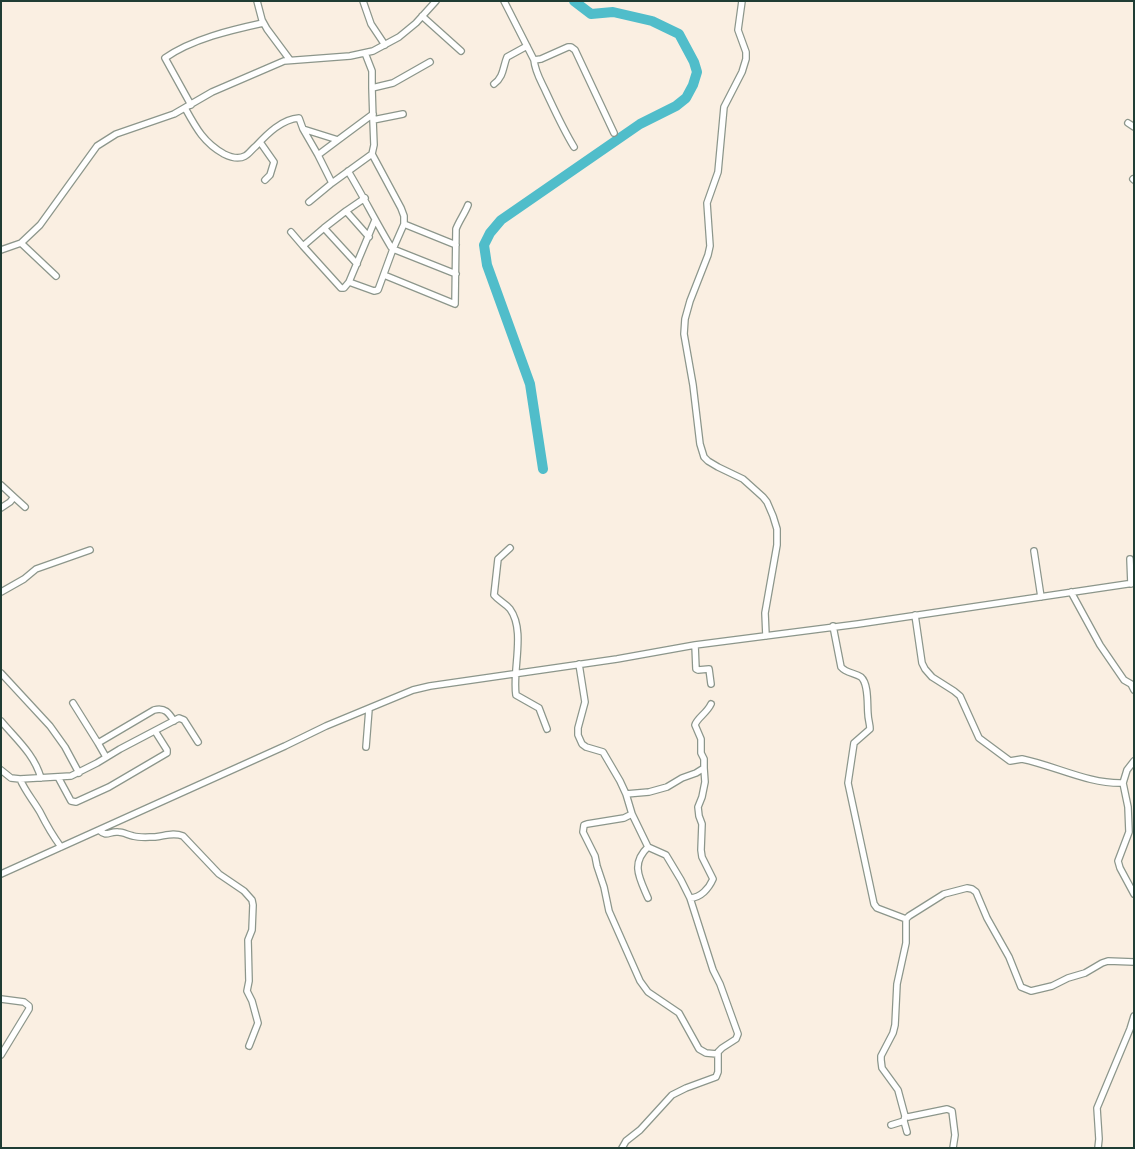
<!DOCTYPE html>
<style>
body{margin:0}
#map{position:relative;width:1135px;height:1149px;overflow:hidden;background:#faefe2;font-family:Pangolin,sans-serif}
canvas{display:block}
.frame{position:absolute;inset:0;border:2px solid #1f3d34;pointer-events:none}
</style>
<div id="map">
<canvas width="1135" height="1149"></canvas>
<div class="frame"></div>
</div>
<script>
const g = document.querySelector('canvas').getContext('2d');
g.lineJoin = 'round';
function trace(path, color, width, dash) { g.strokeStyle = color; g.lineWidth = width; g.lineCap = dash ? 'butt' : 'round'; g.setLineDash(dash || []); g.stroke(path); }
const river = new Path2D(`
 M543,469L530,384L487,265L484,245L490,233L501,220L640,124L676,106L686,98L693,85L697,72L694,62L679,34L652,21L613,12L591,14L574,1`);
const minor = new Path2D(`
 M257,1L262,20L267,29L290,60
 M363,1L371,24L385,45
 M504,1L534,60L541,59L568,47H571L575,50L614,133
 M742,1L738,30L746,52V59L742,72L724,107L718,172L707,203L710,246L708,255L690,301L685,319L684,334L693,385L700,444L704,457L708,461L718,467L743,479L763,497L767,502L773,516L777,529V545L765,613L766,636
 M422,16L461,51
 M365,53L372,71V88L393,83L430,62
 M534,60C535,72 541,81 546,92C555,111 563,129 574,147
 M494,84C504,77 503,66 507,57L527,46
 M372,88L373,120L403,114
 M191,105L165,58C192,39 231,30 263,23
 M185,108C196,128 204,143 224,154C230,157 238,160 245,156C249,154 252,149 256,146C267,134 282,119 299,118L303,129L338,140L373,114
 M1128,123L1134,127
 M303,129L318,155
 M338,140L318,155L332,183L372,154L374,145L373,120
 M260,142L274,162L270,175L265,180
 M372,154L401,208L404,216V224L456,245
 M348,171C363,196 376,222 391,247L393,249L456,274
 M1133,179L1134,180
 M365,198L346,211L369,237
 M309,202L332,183
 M346,211L324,228L357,264
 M375,220L349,282L374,291L378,290L393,249L404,224
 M324,228L303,246L341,288H344L349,282
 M291,232L303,246
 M21,243L56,276
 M1,250L21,243L40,225L97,146L116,134L174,114L212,92L284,61L350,56L373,51L399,37L416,23L436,1
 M384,275L455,304L456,229C459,221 465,213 468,205
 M1,485L14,497L10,502L1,508
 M14,497L25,507
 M510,548L498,559L494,595C499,601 505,603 510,609C526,631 512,670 516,695L539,708L547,729
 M1034,551L1041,597
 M1130,559L1131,584
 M1,592L24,579L36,569L90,550
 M1071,592L1100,645L1124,680L1131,684L1134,690
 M915,615L922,663L925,669L932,677L954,691L960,696L979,738L1010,761L1022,759C1056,766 1088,784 1123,783
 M833,626L841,667C846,673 855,673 861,677C869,684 867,705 868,714C868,719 870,724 870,729L854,743L848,783L874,904L877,908L906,919
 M695,645L696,669L698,670L709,669L711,684
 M579,664L585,702L578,728V735L582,744L586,747L603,752L620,781L626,794L632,814L648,847L666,855L681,880L690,898L713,970L720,984L738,1034L736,1039L722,1048L718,1052V1072L716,1077L686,1088L672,1095L640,1130L626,1141L622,1148
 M1,673L50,726L65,747L79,773
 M73,703L98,743L106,757
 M1,721C17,740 34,754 41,778
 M98,743L154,710C165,707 169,713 174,721
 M366,747L369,709
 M1134,761L1127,770L1123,783L1128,807L1129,832L1118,861L1120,868L1134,894
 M704,768V759L701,753V739L695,725C697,718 707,713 711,704
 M1,770L11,778L20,779
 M58,777L71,801L76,802L109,787L167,753V750L155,731
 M626,794L649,792L667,787L682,778L696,773L704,768L705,782L702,797L698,807L699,816L702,824L701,850L702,857L713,879C709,888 701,898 690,898
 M632,814L624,818L587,824L584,825L583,832L595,856L597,866L604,887L609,911L640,981L648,992L679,1013L699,1049L706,1053L717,1054
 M99,830C107,838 109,831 118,832C123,832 128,835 133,836C140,838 148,837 155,837C165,836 173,832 183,836L219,874L244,891L252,900L253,905L252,930L248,940L249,981L247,991L252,1001L258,1023L249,1046
 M61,847C53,836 46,824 40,812C33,800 25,791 20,779L71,776L97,763L120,749L179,718L184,720L198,742
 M648,847C630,864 640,879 648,898
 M1,874L285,746L326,726L413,690L430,686L617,659L695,645L858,624L1134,583
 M1,999L24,1002L29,1006V1009L1,1055
 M905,1116L904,1121L907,1132
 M891,1125L904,1121
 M953,1148L955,1135L952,1111L947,1109L908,1117L905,1116L898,1090L882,1068L881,1060V1056L893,1033L895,1025L897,984L906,943V919L909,916L944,894L967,888L972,889L976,892L987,918L1009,957L1021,987L1031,991L1052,986L1068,978L1085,973L1102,963L1108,961L1134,962
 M1098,1148L1099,1139L1097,1108L1130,1029L1134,1016`);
trace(river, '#50bdca', 10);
trace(minor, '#8c968b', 8);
trace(minor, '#fff', 5.5);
</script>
